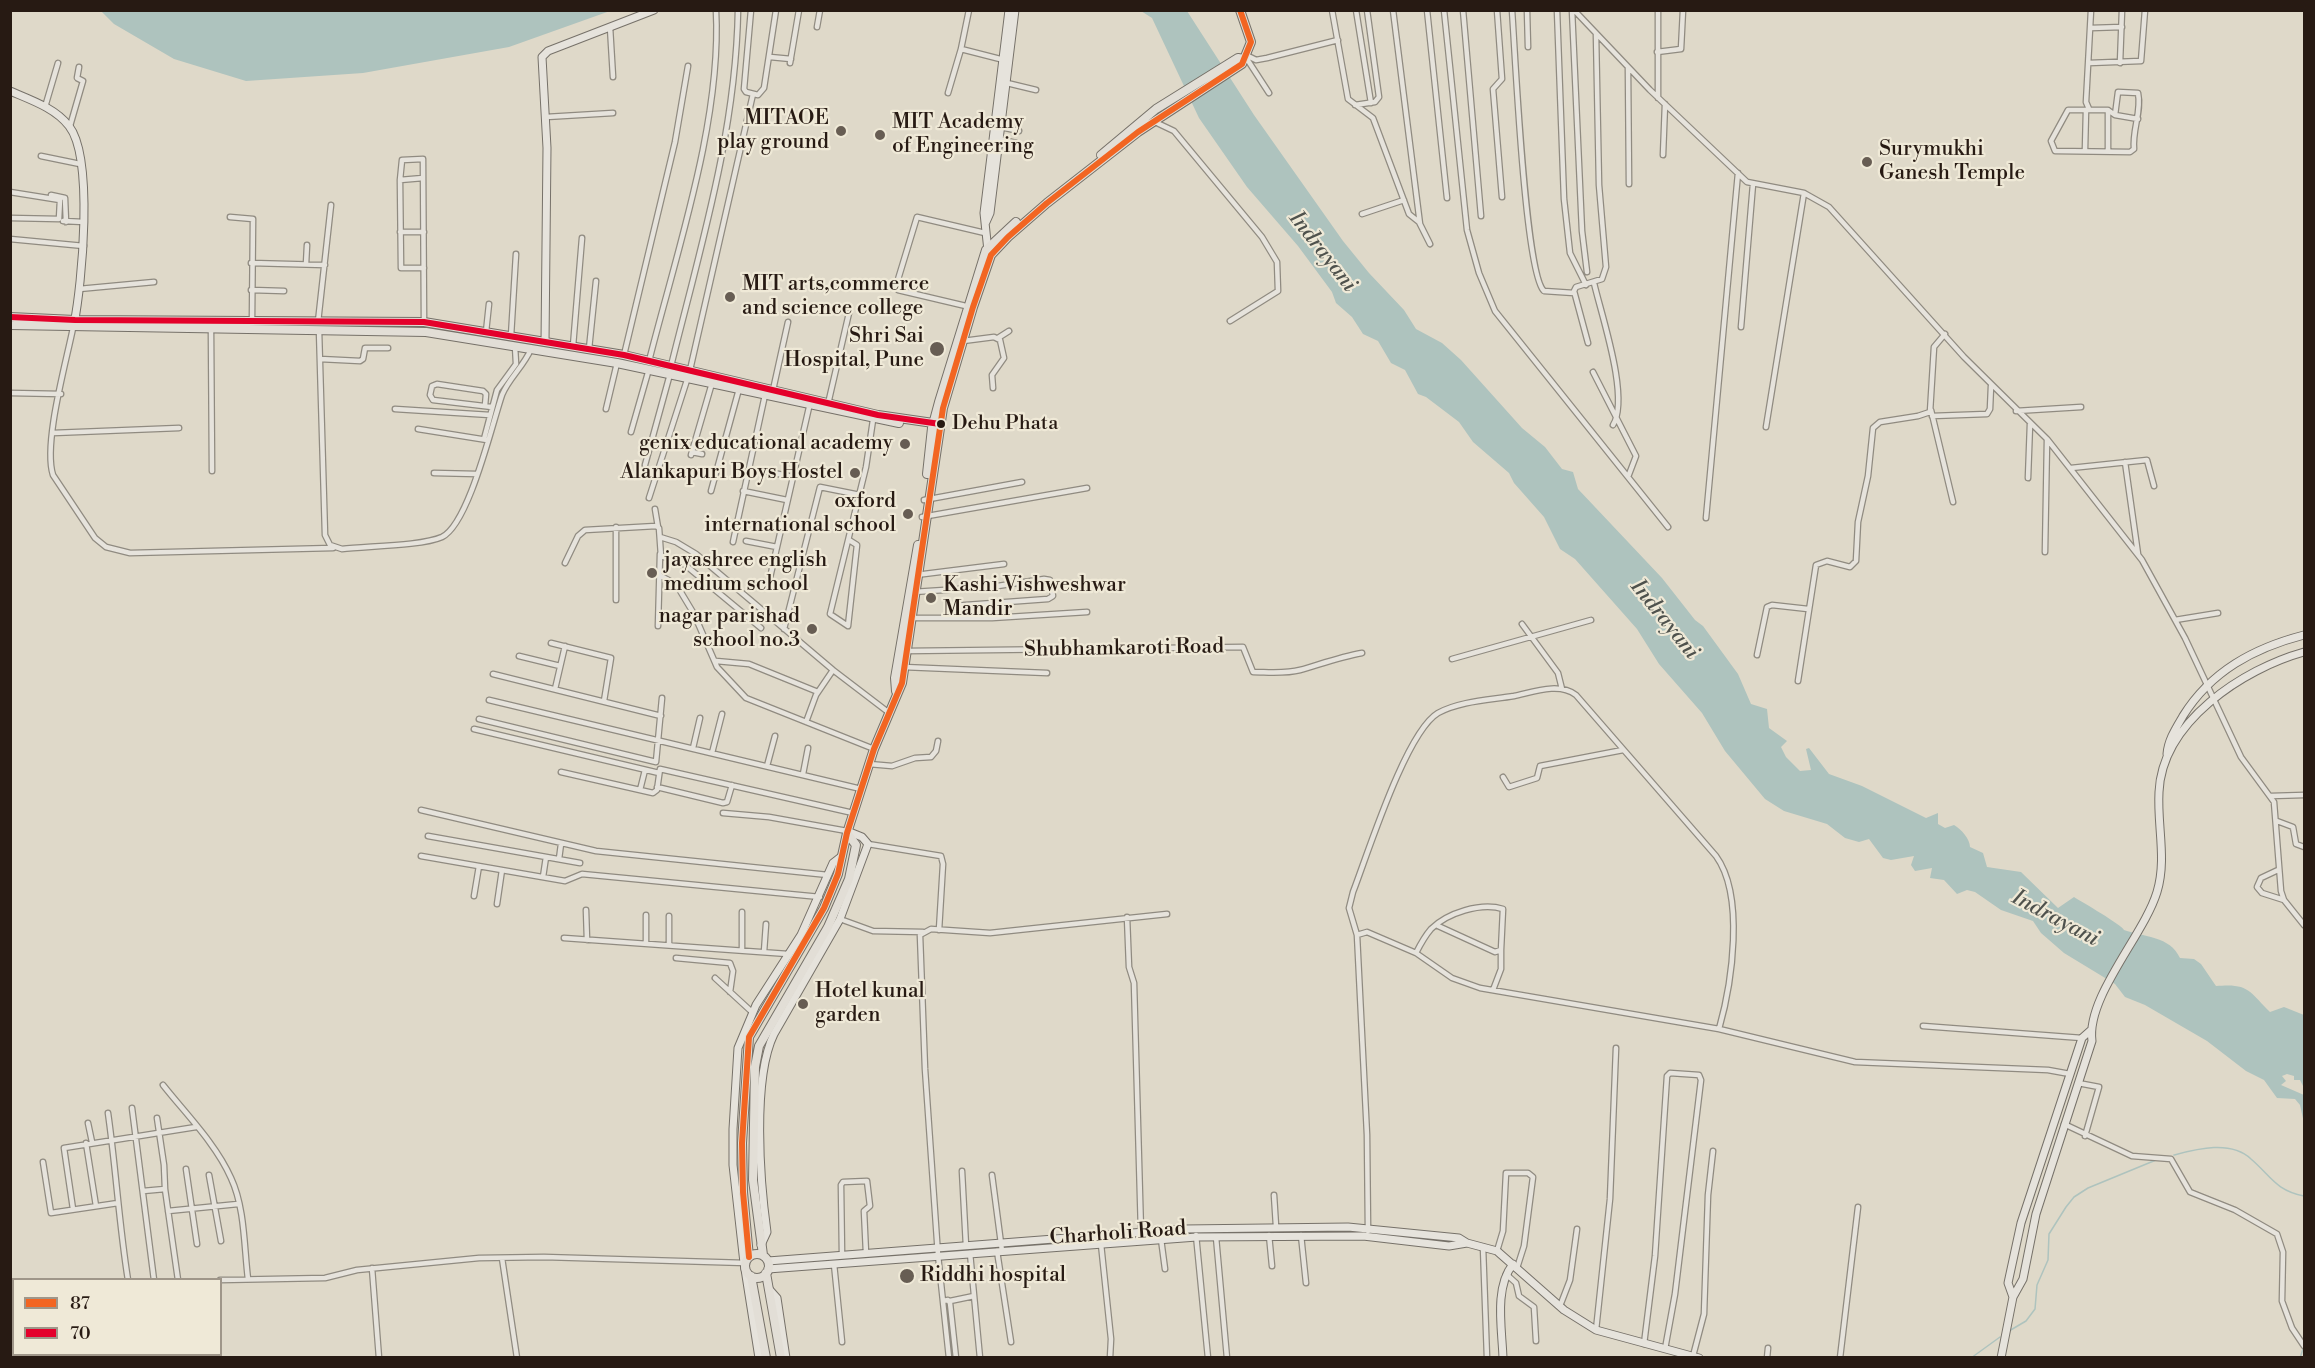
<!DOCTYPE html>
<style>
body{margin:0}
#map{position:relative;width:2315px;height:1368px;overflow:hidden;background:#dfd9c9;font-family:"Libre Bodoni",serif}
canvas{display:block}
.frame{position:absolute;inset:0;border:12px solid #271a13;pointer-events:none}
.legend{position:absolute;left:12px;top:1278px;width:210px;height:78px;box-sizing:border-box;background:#efe9d7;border:2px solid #9f9689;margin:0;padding:8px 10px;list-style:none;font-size:18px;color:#271a13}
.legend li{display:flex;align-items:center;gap:12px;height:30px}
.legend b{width:30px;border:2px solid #9f9689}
</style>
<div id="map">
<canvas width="2315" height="1368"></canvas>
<div class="frame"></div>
<ul class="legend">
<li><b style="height:8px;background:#f26522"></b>87</li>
<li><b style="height:8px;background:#e4002b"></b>70</li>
</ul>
</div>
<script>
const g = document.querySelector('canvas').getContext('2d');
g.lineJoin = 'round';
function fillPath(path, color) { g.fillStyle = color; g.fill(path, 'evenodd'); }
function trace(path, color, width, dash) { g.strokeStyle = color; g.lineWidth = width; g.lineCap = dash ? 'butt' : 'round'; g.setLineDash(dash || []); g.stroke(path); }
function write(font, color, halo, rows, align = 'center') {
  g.font = font + ' "Libre Bodoni",serif'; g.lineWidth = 4.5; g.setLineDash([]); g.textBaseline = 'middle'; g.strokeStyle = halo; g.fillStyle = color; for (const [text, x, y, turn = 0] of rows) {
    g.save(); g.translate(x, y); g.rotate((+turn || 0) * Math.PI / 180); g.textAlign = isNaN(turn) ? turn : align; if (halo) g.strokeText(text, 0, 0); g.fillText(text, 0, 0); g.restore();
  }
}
const water = new Path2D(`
 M101,11H610L509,47L363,73L246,81L174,59L114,24Z
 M1141,11H1187L1254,115L1343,241L1369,273L1404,310L1416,329L1442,343L1461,360L1522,428L1545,447L1562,469L1573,472L1578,489L1662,578L1695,620L1703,626L1738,674L1751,704L1767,709L1769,728L1787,741L1781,747L1786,757L1800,771L1811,770L1806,749L1809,748L1829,774L1862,786L1926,818L1938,813V824L1945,828L1954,825C1961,829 1970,839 1970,847L1983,853L1987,867L2021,872L2058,908L2074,897C2082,902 2122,925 2124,930C2144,937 2170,936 2180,958L2194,959L2201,964L2216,986C2249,983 2249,991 2270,1012L2284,1007L2304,1015V1088L2300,1080H2294V1076L2287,1074L2282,1076L2286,1081L2281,1085L2304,1095V1123L2300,1105L2295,1099L2277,1098L2264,1080L2246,1071L2207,1041L2145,1005L2125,997L2115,984L2064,953L2041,933L2033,921L2001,910L1975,892L1967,890L1957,894L1944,880L1930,878L1932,868L1915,871L1911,865L1914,856L1891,860L1883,858L1869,839L1859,842L1845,838L1827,824L1784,811L1765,799L1725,751L1702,713L1659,664L1637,629L1575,559L1560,549L1544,517L1514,483L1509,473L1473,442L1459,422L1426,397L1418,394L1405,370L1391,363L1378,341L1363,334L1352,317L1336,303L1332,292L1298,246L1247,187L1199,118L1152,18Z`);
const stream = new Path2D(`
 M2174,1155C2197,1149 2231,1140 2251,1159C2271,1176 2275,1190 2304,1196
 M2009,1331L2026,1321L2035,1309L2037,1285L2048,1260L2049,1234L2066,1207L2074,1197L2088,1188L2156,1160
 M1971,1358L2000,1337
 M2300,1358L2304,1346`);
const street = new Path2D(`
 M751,10L744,89L746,92L758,95L764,88L776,10
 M1332,10L1348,99L1373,118L1409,214L1419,222L1430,244
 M1356,10L1371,103
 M1393,10L1420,224
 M1427,10L1447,198
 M1444,10L1467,230L1479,273L1495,311L1668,527
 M1463,10L1481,216
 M1497,10L1502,79L1493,89L1502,197
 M1512,10C1515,50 1525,274 1544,291L1574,293
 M1527,10L1528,47
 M1557,10L1564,199L1570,253L1586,285
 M1572,10L1582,231L1587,272
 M1574,10L1650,90L1747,182L1804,193L1829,207L1964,357L2047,439L2142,560L2185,638L2241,757L2274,802L2281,891L2284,900L2304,925
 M1658,10V98
 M610,27L613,77
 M817,27L820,10
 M2091,28L2122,27
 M961,49L969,10
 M1657,52L1681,49L1683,10
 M1246,55L1256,60L1267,58L1338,40
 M1245,56L1269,93
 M770,57L791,59
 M790,63L799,10
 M2089,63L2141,61L2145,10
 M2120,63L2122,10
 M1628,68L1629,184
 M1007,83L1036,90
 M948,93L961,49L1004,60
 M1355,105L1375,102L1379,97L1367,10
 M45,107L58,63
 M2089,109L2086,102L2091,10
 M2115,115L2118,92L2138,93C2142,111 2132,130 2134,149L2130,152L2055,151L2051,141L2068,110H2108L2115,115L2138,119
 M546,117L613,113
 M1155,122L1174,131L1262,237L1277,262L1278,291L1230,321
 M70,126L83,81L77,78L79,67
 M1001,127L1019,131
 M999,139L1016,143
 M2085,150L2086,110
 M2108,151V110
 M1663,155L1665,104
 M41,156L80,164
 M400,180L423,178
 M10,192L60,200L59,219L10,218
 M51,195L65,198L66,222
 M1362,214L1404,200
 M230,217L253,219L252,321
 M63,221L84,222
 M400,232H424
 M10,239L84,246
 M251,263L325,265
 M306,264L307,245
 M424,268H401L400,180L402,160L423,159L424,322
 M1594,283C1601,314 1630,398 1613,425
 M79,289L154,282
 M251,290L284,291
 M970,307L898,290L896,286L917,217L985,233
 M318,322L331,205
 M1741,327L1753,184
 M73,328C66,363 43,444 53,475L95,538L106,547L130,553L333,548
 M211,329L212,471
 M319,330L325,535L330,545L342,549C367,546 422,546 442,537C469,524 492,424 502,395C509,378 524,366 531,349
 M486,332L489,304
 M511,336L516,254
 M998,338L1009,331
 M963,341L994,337L1000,340L1004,358L992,375L993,388
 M1588,343L1574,291L1576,287L1602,279L1606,267L1599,185L1596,34
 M573,346L582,238
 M589,349L596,281
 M624,355L675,142L688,66
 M320,359L360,361L363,359L365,348H388
 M649,361C676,254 722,120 716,10
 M671,366C700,249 736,132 738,10
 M690,370L753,94
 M1593,372L1636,456L1628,477
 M773,390L788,322
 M10,393L61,394
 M828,404L849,313
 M485,406L486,394L483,391L437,384L432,386L430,395L433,400L492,407
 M395,409L490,415
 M606,409L617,363
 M1931,410L1953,502
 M2016,411L2081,407
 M1932,416L1987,414L1990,409L1991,386
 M1766,427L1804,193
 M418,429L487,440
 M631,432L649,369
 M53,433L179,428
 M484,439L497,390L516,364L515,346
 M692,452L702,454
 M691,455L712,383
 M2125,462L2138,554
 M645,465L670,374
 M2071,468L2147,460L2154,486
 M764,471L793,477
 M434,473L477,474
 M2028,478L2030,424
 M711,491L739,389
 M743,491L787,500
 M649,498L688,377
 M924,500L1022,482
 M655,509L658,527
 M922,517L1087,488
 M1706,518L1738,173
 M616,527V600
 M660,537L676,542L696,554L833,670L888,712
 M849,540L857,545L848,626L830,614L866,467L873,420
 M746,541L777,547L810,403
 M733,542L765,395
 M2045,552L2047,440
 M565,563L578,536L585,530L656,526L659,528L661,556L684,564L761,628
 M659,575L676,584L694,614L717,667L746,698L874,749
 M916,575L1004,564
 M769,582L777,547
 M913,592L991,587L1044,579L1050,580L1053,596L1048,599L952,606
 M910,618H992L1087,612
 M2175,620L2218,613
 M1522,624L1558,673L1562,689
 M658,626L660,554
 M784,629L820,487L860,495
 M551,643L611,658L604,701
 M906,651L1243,647L1253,672C1267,672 1285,674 1300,670C1321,664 1340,657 1362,653
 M1757,655L1767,607L1772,605L1808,609
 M519,656L560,666
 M1452,659L1591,620
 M716,661L749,664L818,692
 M903,667L1047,673
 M493,674L661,716
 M1798,681L1816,565L1827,561L1850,567L1856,561L1858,522L1868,476L1873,428L1880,422L1918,416L1930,412L1934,347L1945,334
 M555,689L565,646
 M489,700L861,789
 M479,719L656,762L662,698
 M806,722L816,695L833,670
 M474,729L659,773
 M693,748L700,718
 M712,753L722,714
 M869,764L892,766L915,758L931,757L936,751L938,741
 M767,766L775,736
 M561,772L653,793L657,790L660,769L853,813
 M803,774L808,748
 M1503,777L1509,787L1537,778L1540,766L1623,750
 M657,787L723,803L727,802L732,785
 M640,790L645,770
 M2271,796L2304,795
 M421,810L596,851L828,875
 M723,813L769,817L847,831
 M2277,821L2293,827L2296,844L2304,847
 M428,836L580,863
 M868,844L941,856L943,864L939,930
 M421,856L565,881L582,874L820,897
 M559,859L561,844
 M2278,870L2261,878L2257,887L2262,893L2284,900
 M543,877L546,857
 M474,896L479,866
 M497,904L502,870
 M586,910L587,940
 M742,912V950
 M1127,917L1129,967L1134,983L1141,1232
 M840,919L873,931L923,932
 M1357,935L1349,908L1353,892C1368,853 1406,732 1438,713C1460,701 1490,700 1514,696C1533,692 1559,682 1576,695L1716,856C1745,896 1732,983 1719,1029L1480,988L1452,978L1416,953
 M564,938L788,954
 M646,943V915
 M669,944V916
 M764,952L766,924
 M676,958L730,963L733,971L730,992
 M715,978L752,1012
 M1493,990L1501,969V950
 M1923,1026L2082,1038
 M1719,1029L1855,1062L2048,1070L2070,1074
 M2078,1083L2099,1087L2085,1136
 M163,1085C186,1114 216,1144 231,1178C245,1208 244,1247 248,1279
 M132,1108L154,1280
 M108,1113C116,1169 119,1224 128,1280
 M157,1118L164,1165L165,1189
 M88,1123L92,1142
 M2064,1124L2132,1156L2171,1159L2190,1192L2235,1210L2277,1234L2283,1252L2282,1301L2292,1328L2304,1346
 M86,1143L96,1206
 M43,1162L51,1213L118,1203
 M186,1169L197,1244
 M962,1171L966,1246
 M209,1175L221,1241
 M992,1175L1002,1251
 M143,1191L165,1189L178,1280
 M1274,1195L1276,1226
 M73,1209L64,1148L196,1127
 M168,1211L238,1204
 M1368,1231L1367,1135L1357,935L1367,932L1416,953C1420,945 1425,936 1431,929C1447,913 1481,902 1503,909L1501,950L1495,952L1436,925
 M1196,1235L1208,1358
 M1269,1235L1272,1266
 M1301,1235L1306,1283
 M1216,1237L1227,1358
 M1161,1239L1165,1269
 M1101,1244L1111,1339L1110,1358
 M1483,1247L1487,1358
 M997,1251L1011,1342
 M1497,1251L1503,1231L1506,1173H1528L1533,1177L1524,1246L1517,1268
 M970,1253L980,1358
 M842,1255L841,1185L843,1182L867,1181L870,1206L864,1211L866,1253
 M502,1258L517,1358
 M834,1264L842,1342
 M372,1268L379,1358
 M1506,1274L1516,1283L1519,1296L1534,1307L1536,1341
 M220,1280L325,1278L357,1270L479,1258L544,1257L746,1263
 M10,1286H14
 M943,1301L948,1300L950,1303L956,1358
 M950,1301L974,1296
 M1560,1306L1570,1280L1577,1229
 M1596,1330L1610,1199L1616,1048
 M1644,1344L1655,1256L1667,1076L1670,1073L1699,1075L1701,1080L1675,1294L1665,1349
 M1693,1356L1704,1314L1708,1195L1713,1151
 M949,1358L938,1255L925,1069L920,935L931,929L990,933L1167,914
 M1767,1358L1768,1348
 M1840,1358L1858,1207`);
const secondary = new Path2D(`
 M10,91C31,100 55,108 69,126C94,158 82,284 74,324
 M986,222L990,213L1015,10
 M988,251L984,213L1009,10
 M545,342L547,148L542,57L548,51L654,10
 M2167,754C2168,740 2176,728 2183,716C2211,671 2254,648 2304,635
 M761,1245L767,1232C760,1182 752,1079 774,1034L840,919L868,844L862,837L847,831
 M768,1261L1184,1229L1348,1227L1459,1238L1467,1243
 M768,1269L1197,1237L1363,1236L1449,1246L1467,1243L1497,1251L1564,1310L1596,1330L1699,1358
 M769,1289L777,1298L786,1358
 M2013,1297L2008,1283L2021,1223L2082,1038L2091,1030
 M759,1358L744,1263L733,1165V1129L738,1048L756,1005L801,935L833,863L842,856
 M1503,1358C1502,1328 1494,1288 1513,1264
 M2001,1358L2013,1297L2023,1279L2036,1214L2092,1041C2086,997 2144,935 2157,892C2167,859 2157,826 2159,792C2162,722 2243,669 2304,652`);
const primary = new Path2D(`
 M1101,155L1156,109L1238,58L1243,59
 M10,317L75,320L424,322L624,355L878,415L940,424
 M10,325L426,332L617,363L899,423
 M927,474L932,428L939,402L986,250L1016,222
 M896,691L895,678L918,545
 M745 1266a12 12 0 1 1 24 0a12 12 0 1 1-24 0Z
 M763,1255L753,1180L755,1067L759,1046L828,927L849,879L856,845L847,833
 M749,1257L743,1192L742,1143L749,1037L824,908L838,874L847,833L874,749L902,683L943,408L973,307L991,255L1008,237L1047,203L1138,132L1242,64L1251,42L1240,10
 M766,1273L781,1358
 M751,1276L766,1358`);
const bus1 = new Path2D(`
 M749,1257L743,1192L742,1143L749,1037L824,908L838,874L847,833L874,749L902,683L943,408L973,307L991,255L1008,237L1047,203L1138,132L1242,64L1251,42L1240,10`);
const bus2 = new Path2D(`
 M10,317L75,320L424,322L624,355L878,415L940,424`);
const markers = [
 [841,131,6,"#675d53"],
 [880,135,6,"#675d53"],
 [1867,162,6,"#675d53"],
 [730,297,6,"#675d53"],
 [937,349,8,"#675d53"],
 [941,424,5,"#271a13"],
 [905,444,6,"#675d53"],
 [855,473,6,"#675d53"],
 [908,514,6,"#675d53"],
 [652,573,6,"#675d53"],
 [931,598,6,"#675d53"],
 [812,629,6,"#675d53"],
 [803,1004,6,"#675d53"],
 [907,1276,8,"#675d53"]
];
const busNames = [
 ["Dehu Phata",952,424]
];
const poiNames = [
 ["MITAOE",829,119,"right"],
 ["play ground",829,143,"right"],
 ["MIT Academy",892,123],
 ["of Engineering",892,147],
 ["Surymukhi",1879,150],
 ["Ganesh Temple",1879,174],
 ["MIT arts,commerce",742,285],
 ["and science college",742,309],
 ["Shri Sai",924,337,"right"],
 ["Hospital, Pune",924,361,"right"],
 ["genix educational academy",893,444,"right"],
 ["Alankapuri Boys Hostel",843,473,"right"],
 ["oxford",896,502,"right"],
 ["international school",896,526,"right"],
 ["jayashree english",664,561],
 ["medium school",664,585],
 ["Kashi Vishweshwar",943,586],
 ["Mandir",943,610],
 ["nagar parishad",800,617,"right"],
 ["school no.3",800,641,"right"],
 ["Hotel kunal",815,992],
 ["garden",815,1016],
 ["Riddhi hospital",920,1276]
];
const streetNames = [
 ["Shubhamkaroti Road",1124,649,-1],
 ["Charholi Road",1118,1234,-4]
];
const waterNames = [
 ["Indrayani",1322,252,52],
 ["Indrayani",1664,620,51],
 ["Indrayani",2055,919,28]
];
fillPath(water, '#aec3be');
trace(stream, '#aec3be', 1.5);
trace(street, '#908b81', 7);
trace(secondary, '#767169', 9);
trace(primary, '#767169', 10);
trace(street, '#e6e3dc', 4.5);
trace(secondary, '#e6e3dc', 7);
trace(primary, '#e2ded6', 8);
trace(bus1, '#f26522', 6);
trace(bus2, '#e4002b', 6);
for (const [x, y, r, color] of markers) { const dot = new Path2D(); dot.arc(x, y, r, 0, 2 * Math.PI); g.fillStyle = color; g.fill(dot); trace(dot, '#efe9d7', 2); }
write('20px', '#271a13', '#efe9d7', busNames, 'left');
write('21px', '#271a13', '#efe9d7', poiNames, 'left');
write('21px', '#271a13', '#efe9d7', streetNames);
write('italic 22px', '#4f524d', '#efe9d7', waterNames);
</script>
